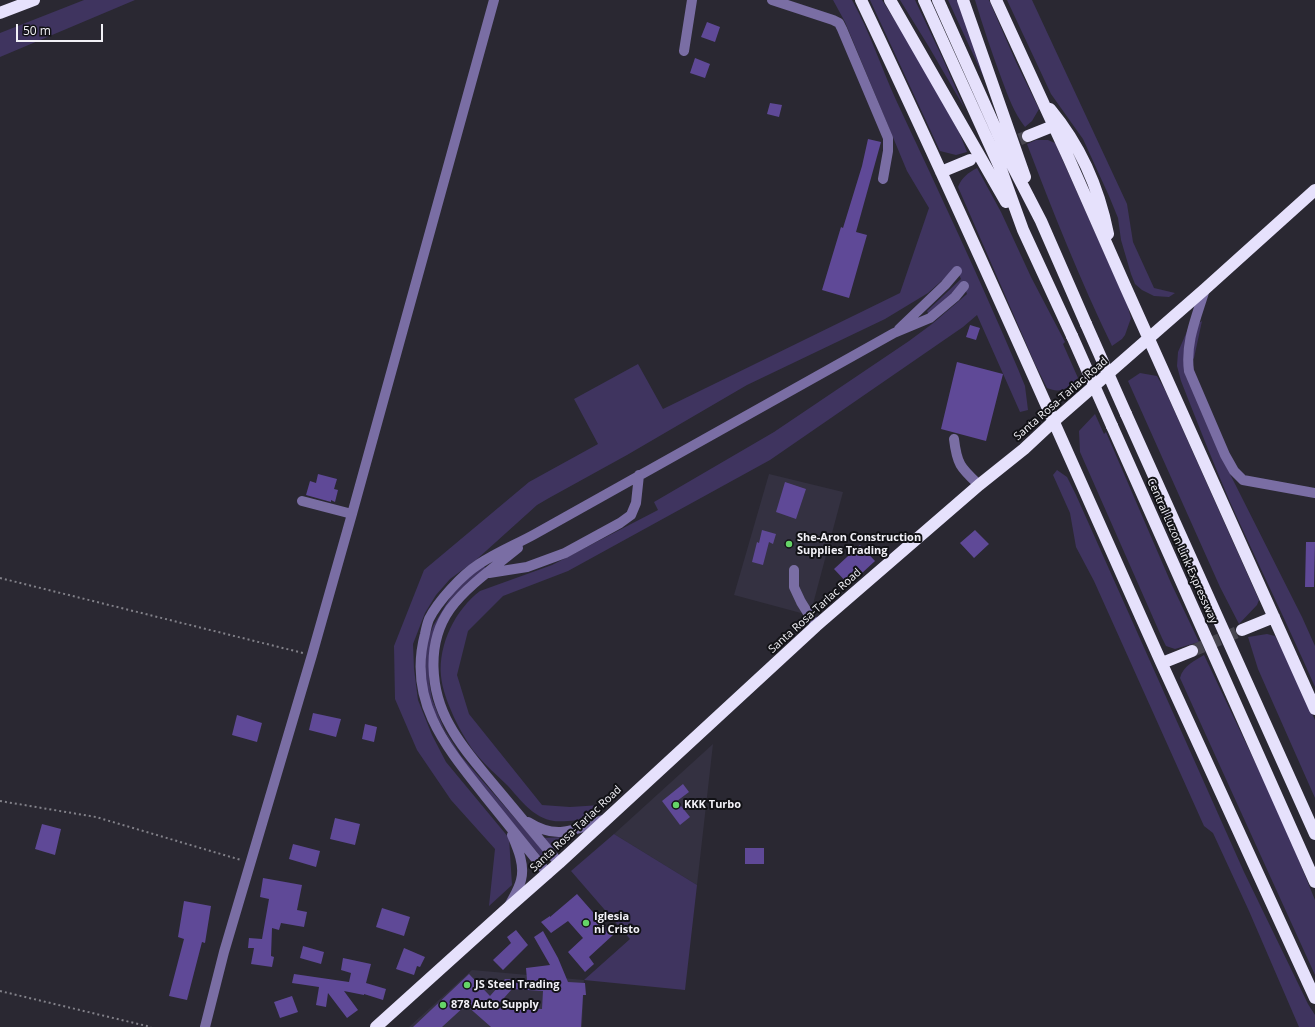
<!DOCTYPE html>
<style>
body{margin:0}
#map{position:relative;width:1315px;height:1027px;overflow:hidden;background:#2a2832;font-family:"Open Sans",sans-serif}
canvas{display:block}
.scale{position:absolute;left:16px;top:24px;width:87px;height:18px;box-sizing:border-box;border:2px solid #f2f1f7;border-top:0;padding-left:5px;font-size:12px;line-height:14px;white-space:nowrap;color:#f2f1f7;-webkit-text-stroke:3px #121216;paint-order:stroke}
</style>
<div id="map">
<canvas width="1315" height="1027"></canvas>
<div class="scale">50 m</div>
</div>
<script>
const g = document.querySelector('canvas').getContext('2d');
g.lineJoin = 'round';
function fillPath(path, color) { g.fillStyle = color; g.fill(path, 'evenodd'); }
function trace(path, color, width, dash) { g.strokeStyle = color; g.lineWidth = width; g.lineCap = dash ? 'butt' : 'round'; g.setLineDash(dash || []); g.stroke(path); }
function write(font, color, halo, rows, align = 'center') {
  g.font = font + ' "Open Sans",sans-serif'; g.lineWidth = 4; g.setLineDash([]); g.textBaseline = 'middle'; g.strokeStyle = halo; g.fillStyle = color; for (const [text, x, y, turn = 0] of rows) {
    g.save(); g.translate(x, y); g.rotate((+turn || 0) * Math.PI / 180); g.textAlign = isNaN(turn) ? turn : align; if (halo) g.strokeText(text, 0, 0); g.fillText(text, 0, 0); g.restore();
  }
}
const built = new Path2D(`
 M769,474L843,492L813,604L801,613L734,595Z
 M713,744L697,885L614,834Z
 M472,970L584,980L582,1027H409Z`);
const green = new Path2D(`
 M84,0H135L0,57V33Z
 M833,0H852C870,32 881,67 896,100C938,190 980,279 1018,369L1025,386L1028,410L1020,412L977,315L963,327L770,460L568,571L503,596L468,631L457,675L469,714L542,805L570,807L601,805C596,809 592,814 587,817C581,821 561,822 554,821C533,818 521,800 507,785C497,775 486,766 477,755C462,737 443,699 441,676C438,644 456,609 480,591L552,565L658,510L654,502L774,432L909,341L932,324L967,294L963,283L943,303L929,315L927,311L961,279L956,268L928,293L885,319L747,385L627,455L549,498L537,505L476,560L450,579L436,595L425,613L413,644L414,669L418,700L432,735L446,762L509,838L512,885L489,906L495,849L451,800L417,750L395,699L394,646L424,570L529,482L598,444L574,399L638,364L663,409L900,293L929,208L907,171L845,22Z
 M870,0H882L903,33L959,132L967,152L956,155L940,151Z
 M900,0H915L943,59L965,109L929,47Z
 M948,0H959L991,93Z
 M975,0H989L1016,62L1039,109L1032,121L1025,127C1014,113 1008,96 1002,80C992,53 983,27 975,0Z
 M1007,0H1032L1127,204L1133,242L1154,288L1175,293L1169,297L1154,296L1142,290L1135,284L1131,274L1121,240L1118,218L1109,196L1083,139L1051,94Z
 M1036,140H1048L1055,143L1127,304L1131,318L1125,335L1122,339L1112,346C1080,280 1053,212 1027,144Z
 M977,168L1001,212L1031,277L1065,342L1063,344L1078,378C1069,388 1061,394 1047,388L1035,364L958,187C962,177 968,173 977,168Z
 M1202,321L1194,358L1184,369L1231,476L1302,617L1315,646V687C1288,625 1258,564 1230,502C1213,462 1197,422 1181,381L1177,366L1178,352L1188,329Z
 M1140,373L1157,376L1165,390L1259,600L1257,605L1239,624L1220,587L1128,381Z
 M1095,414L1104,434L1106,432L1171,583L1199,642L1175,649L1166,646L1162,638L1080,452L1079,431Z
 M1057,470L1067,477L1076,495L1244,872L1308,1004L1315,1015V1027H1299L1249,911L1213,833L1204,826L1094,581L1076,547L1070,513L1053,475Z
 M482,565L488,570L461,592L429,661V681L432,699L444,729L461,756L546,854L542,858L467,769L431,708L425,681L426,645L433,626L453,593Z
 M1267,634L1275,636L1288,661L1315,720V798L1258,669L1248,637Z
 M1204,655L1264,781L1293,846L1315,900V975L1180,678C1183,666 1194,661 1204,655Z
 M614,834L697,885L685,990L584,980L630,939L571,871Z
 M565,837L552,849L543,838Z`);
const building = new Path2D(`
 M707,22L720,27L715,42L701,37Z
 M695,58L710,64L705,78L690,73Z
 M770,103L782,105L779,117L767,114Z
 M868,139L881,142L856,232L867,235L849,298L822,290L841,227L843,228L862,166Z
 M970,325L980,328L976,340L966,337Z
 M957,362L1003,374L986,441L941,429Z
 M318,474L337,479L334,489L338,490L335,502L331,500V502L306,495L310,481L316,483Z
 M785,482L806,489L796,519L776,512Z
 M762,530L776,534L773,544L769,542L763,565L752,562L757,542L759,543Z
 M975,530L989,544L974,558L960,543Z
 M1306,542H1315L1314,587H1305Z
 M860,545L875,561L849,585L834,569Z
 M313,713L341,719L336,737L309,730Z
 M237,715L262,723L257,742L232,735Z
 M365,724L377,727L374,742L362,739Z
 M683,784L689,792L677,801L690,817L680,825L662,801Z
 M335,818L360,824L355,845L330,839Z
 M42,824L61,829L55,855L35,849Z
 M293,844L320,851L316,867L289,859Z
 M745,848H764V864H745Z
 M263,878L302,885L297,910L307,912L304,927L281,923L279,930L272,928L271,956L274,957L272,967L251,964L254,948H248L249,938L262,939L269,899L260,897Z
 M577,894L613,935L589,957L594,964L585,972L568,952L583,938L568,921L551,933L541,922L550,916V917Z
 M184,901L211,906L205,943L202,942L187,1000L169,996L184,939L178,937Z
 M382,908L410,917L404,936L376,927Z
 M516,930L528,945L503,970L493,960L511,943L507,937Z
 M543,931L558,958L568,982L585,983L586,995H583L581,1027H491L466,1005L442,1027H413L469,974L490,996L505,979L527,980L526,968L550,965L534,937ZM512,989L543,991L542,1009L496,1007Z
 M303,946L324,952L321,964L300,958Z
 M404,948L425,957L420,967L417,966L414,975L396,969Z
 M343,958L371,964L366,983L386,989L383,1000L364,994V995L344,991L358,1010L347,1018L328,993L326,1007L316,1005L319,987L292,983L294,974L349,982L351,973L341,970Z
 M292,996L298,1012L280,1018L274,1002Z`);
const highwayTunnel = new Path2D(`
 M1003,146L1028,136
 M1192,651L1242,630`);
const path = new Path2D(`
 M0,578L303,653
 M0,801L96,817L241,860
 M0,991L151,1027`);
const minor = new Path2D(`
 M772,0L833,20L839,23L842,29L888,138V151L883,179
 M684,51L692,0
 M1205,289C1197,316 1185,342 1189,371L1225,455L1234,471L1243,480L1315,493
 M899,329L945,285L957,271
 M954,439C957,465 961,468 979,485
 M302,501L352,514
 M518,548C496,566 467,586 450,609C426,643 430,691 450,726C463,750 482,770 499,791C519,815 539,839 559,863
 M794,570V587L801,602L816,626
 M489,573L527,567L565,553L620,523L631,515L636,503L639,475
 M528,822C558,841 575,829 606,819
 M548,874C527,848 506,822 485,796C446,747 407,701 425,634C426,629 427,624 429,619C438,601 462,575 479,564C497,552 517,544 535,534L894,333L930,318L955,297L964,286
 M509,906C513,898 519,889 521,880C525,865 518,849 512,835
 M205,1027L224,952L312,655L352,514L494,0`);
const highway = new Path2D(`
 M861,0C965,219 1062,441 1161,662C1212,775 1264,886 1315,998
 M890,0L1006,202
 M924,0L1002,172L1023,230L1072,336
 M938,0L1011,163L1041,221L1086,324
 M963,0L1025,177
 M996,0L1069,159L1126,288L1315,709
 M0,13L34,0
 M1050,109C1080,145 1099,188 1108,234
 M1028,136L1053,126
 M941,172L970,160
 M1126,414L1315,834
 M1112,426L1315,882
 M1242,630L1274,617
 M1162,663L1192,651
 M376,1027L509,907L559,863L816,626L979,485L1024,449L1054,421L1205,289L1315,190`);
const highwayBridge = new Path2D(`
 M1086,324L1126,414
 M1072,336L1112,426`);
const markers = [
 [789,544,4,"#65d467"],
 [676,805,4,"#65d467"],
 [586,923,4,"#65d467"],
 [467,985,4,"#65d467"],
 [443,1005,4,"#65d467"]
];
const streetNames = [
 ["Santa Rosa-Tarlac Road",1061,399,-41],
 ["Central Luzon Link Expressway",1182,551,66],
 ["Santa Rosa-Tarlac Road",815,611,-42],
 ["Santa Rosa-Tarlac Road",576,829,-43]
];
const poiNames = [
 ["She-Aron Construction",797,538],
 ["Supplies Trading",797,551],
 ["KKK Turbo",684,805],
 ["Iglesia",594,917],
 ["ni Cristo",594,930],
 ["JS Steel Trading",475,985],
 ["878 Auto Supply",451,1005]
];
fillPath(built, '#343141');
fillPath(green, '#3f345f');
fillPath(building, '#5f4997');
trace(highwayTunnel, '#484650', 12, [12, 6]);
trace(path, '#828189', 2, [2, 3]);
trace(minor, '#7a6ea4', 10);
trace(highway, '#e6e1fc', 12);
trace(highwayBridge, '#e6e1fc', 12);
for (const [x, y, r, color] of markers) { const dot = new Path2D(); dot.arc(x, y, r, 0, 2 * Math.PI); g.fillStyle = color; g.fill(dot); trace(dot, '#121216', 1.5); }
write('11px', '#f2f1f7', '#121216', streetNames);
write('bold 11px', '#f2f1f7', '#121216', poiNames, 'left');
</script>
